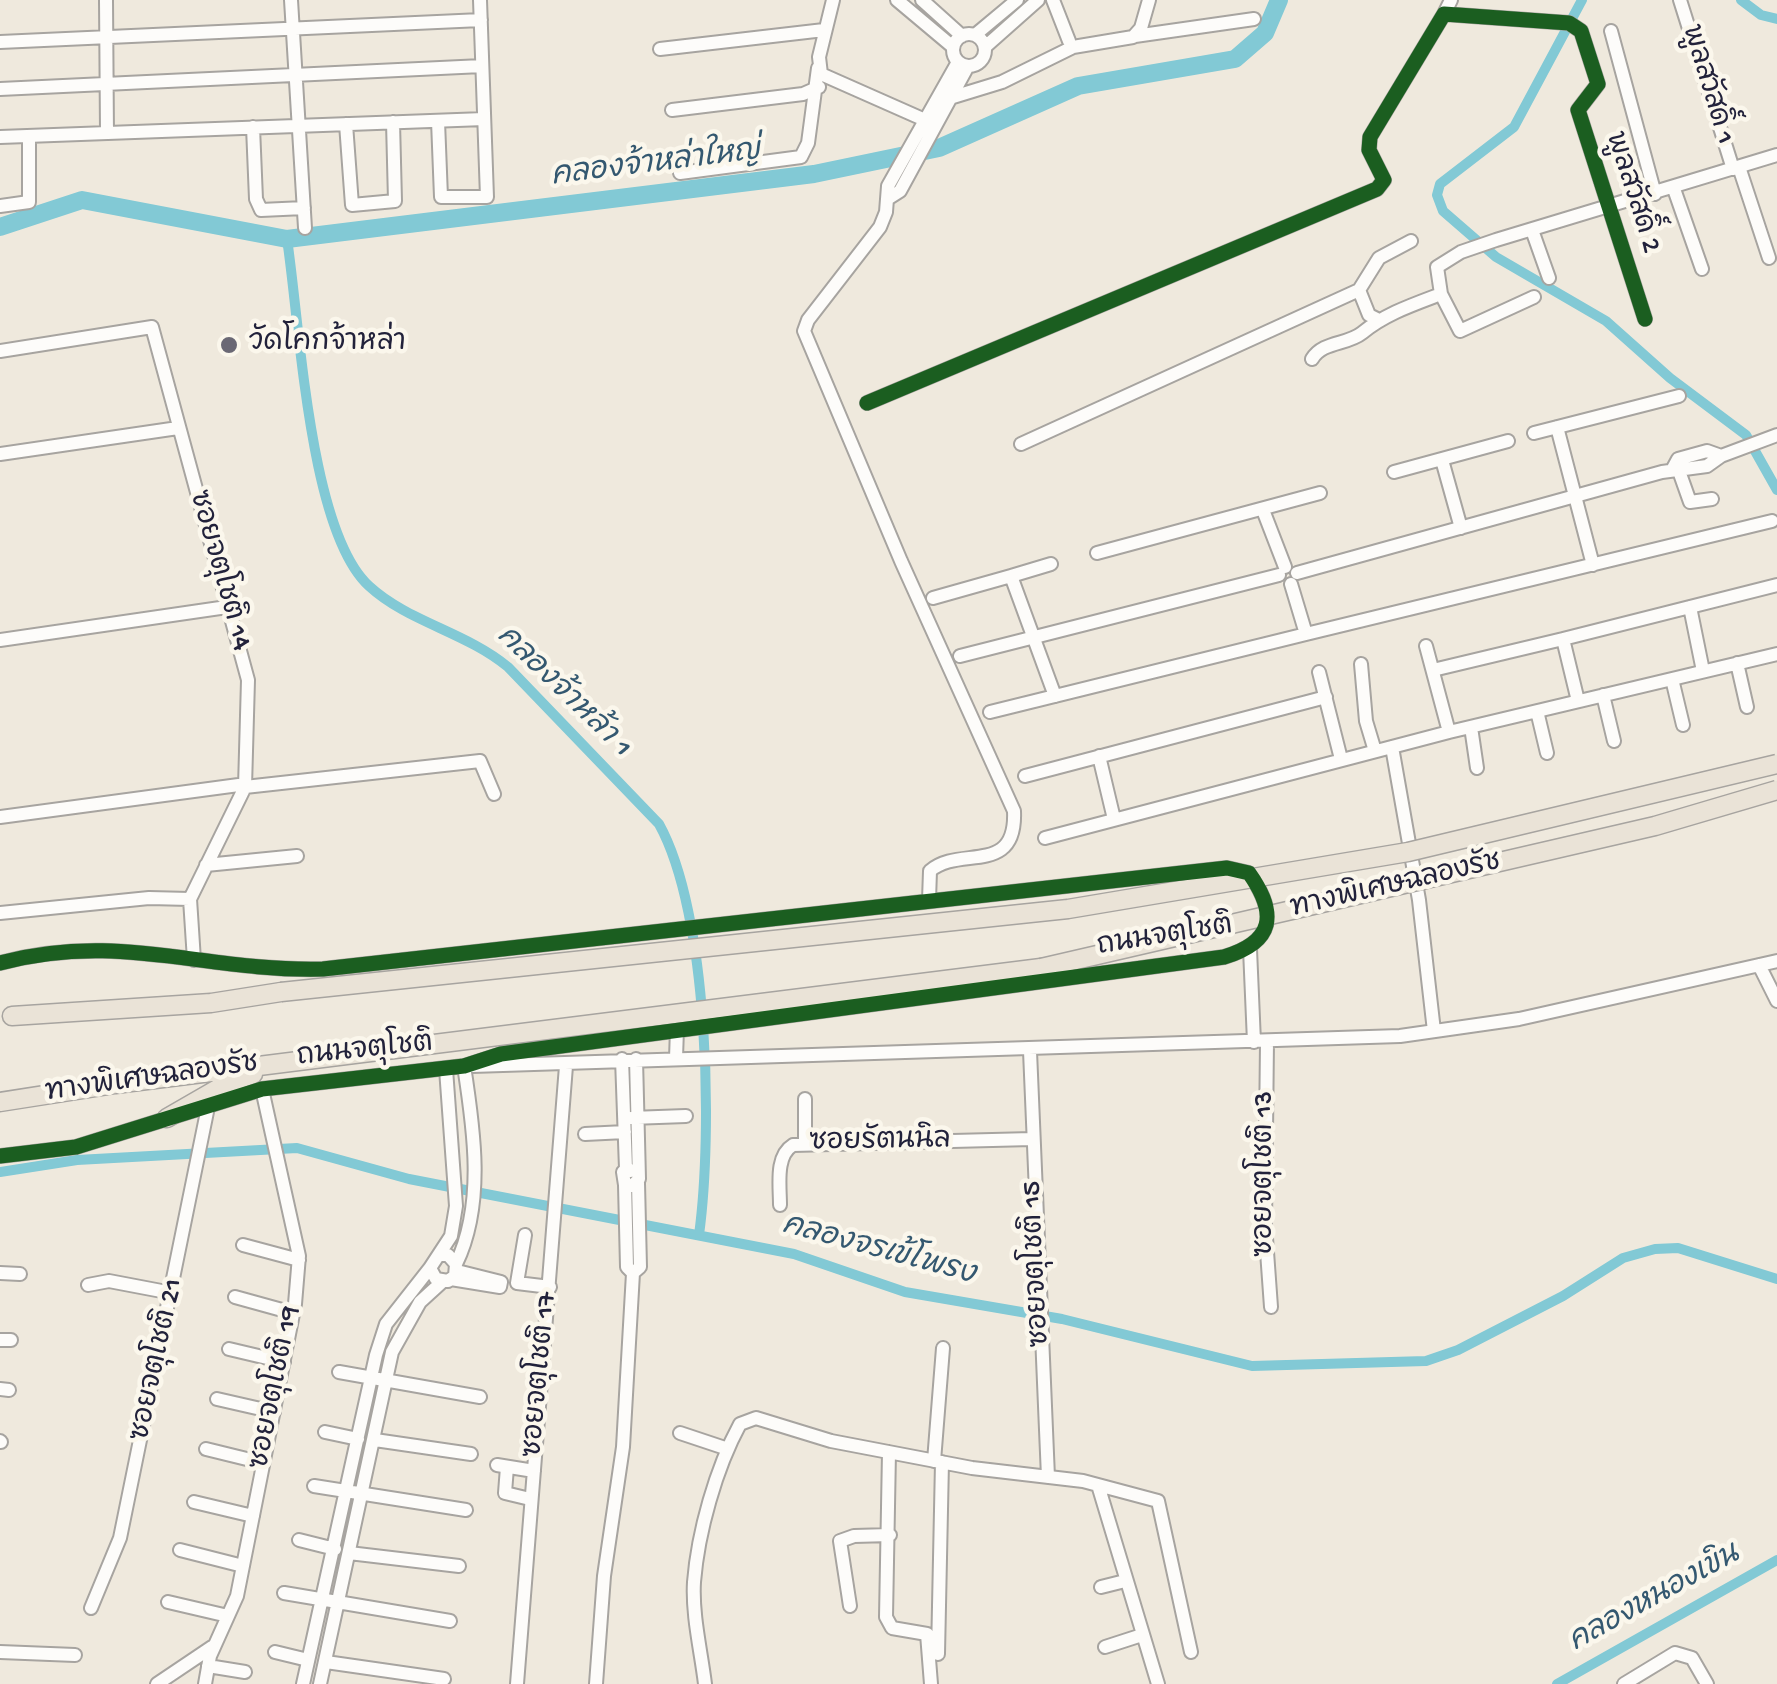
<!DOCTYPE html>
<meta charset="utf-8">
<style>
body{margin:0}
canvas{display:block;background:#efe9dd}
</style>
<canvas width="1777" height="1684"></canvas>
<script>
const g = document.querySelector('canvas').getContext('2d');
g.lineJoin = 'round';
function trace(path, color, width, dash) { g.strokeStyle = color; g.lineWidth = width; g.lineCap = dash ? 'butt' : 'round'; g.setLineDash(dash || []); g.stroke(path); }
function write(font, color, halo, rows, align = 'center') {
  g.font = font + ' "Gochi Hand","Playpen Sans Thai",sans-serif'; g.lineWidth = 9; g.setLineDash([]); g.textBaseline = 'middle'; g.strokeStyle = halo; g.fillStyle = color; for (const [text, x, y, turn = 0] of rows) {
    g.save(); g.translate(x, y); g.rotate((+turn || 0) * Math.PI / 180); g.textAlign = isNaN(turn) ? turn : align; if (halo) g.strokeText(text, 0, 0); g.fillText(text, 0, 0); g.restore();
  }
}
const canal = new Path2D(`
 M1582,0L1514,127L1440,184L1437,195L1443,211L1496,257L1606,321L1670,378L1746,435L1777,490
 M1741,0L1761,15L1777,19
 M287,239C300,324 309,531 369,586C408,622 466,632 508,667L659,824C709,914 713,1132 699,1235
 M0,1172L77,1160L297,1148L409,1179L794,1254L905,1292L1062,1319L1252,1366L1426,1361L1458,1350L1563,1296L1623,1258L1655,1249L1678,1248L1777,1279
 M1557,1684L1777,1560`);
const river = new Path2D(`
 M0,227L82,200L287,239L814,174L939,148L1078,86L1235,59L1265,33L1279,0`);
const minor = new Path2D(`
 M106,0L107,133
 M291,0L305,228
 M833,0L819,57L821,74L925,120
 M897,0L953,47
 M922,0L962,36
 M1053,0L1069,41
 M1680,0L1733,169
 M1444,14L1451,0
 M1611,31L1655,194
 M953 50a16 16 0 1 1 32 0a16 16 0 1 1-32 0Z
 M975,35L1017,0
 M1135,36L1254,19
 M0,42L481,20
 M985,47L1038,0
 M660,49L824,30
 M0,89L482,66
 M953,97L1002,82L1073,47L1133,37L1141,28L1149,0
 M672,110L803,94L819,87
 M438,121L441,197H487L480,0
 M346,124L352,205L395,201L393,122
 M253,127L256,199L261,210L304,208
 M0,137L484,119
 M1739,167L1769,258
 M680,173L801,157L808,143L818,68
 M1674,189L1702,269
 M889,198L900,191L968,66
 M0,206L29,202V136
 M1532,230L1549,278
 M1359,290L1369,315L1377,319
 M1534,297L1460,331L1441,294L1437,267L1461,252L1496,240L1777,155
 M0,351L152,327L248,680L245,787L190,899L194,960
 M1312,359C1323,341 1347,345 1362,333C1385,314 1412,305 1441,294
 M867,403L1377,189L1384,180L1369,150L1370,137L1444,14L1569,23L1581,31L1598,84L1578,110L1645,319
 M1557,427L1593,565
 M1534,433L1679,396
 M1021,444L1359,290L1379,258L1411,241
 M0,454L178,428
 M1442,460L1461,528
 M1672,470L1678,459L1707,451L1721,456
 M1679,471L1690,502L1712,499
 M1394,472L1508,441
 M1263,510L1285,567
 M1097,553L1320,493
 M1051,564L1011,576L1055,696
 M1297,573L1662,472L1707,466L1721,456L1777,435
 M1291,584L1306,634L1772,521
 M933,598L1011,576
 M1690,607L1703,671
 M1563,639L1777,585
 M0,640L227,607
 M960,656L1279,575
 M1737,663L1747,707
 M1361,664L1366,721L1375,751
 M1433,670L1563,639L1578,701
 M1319,672L1341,759
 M1672,679L1683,725
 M1603,695L1614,741
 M1537,711L1547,753
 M990,712L1306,634
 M1471,727L1477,768
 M1449,732L1777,654
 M1392,747L1419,900L1434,1031
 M1099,756L1114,819
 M1025,776L1326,697
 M245,787L480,761L494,794
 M0,817L246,784
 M1045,838L1449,732L1426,646
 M206,865L297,856
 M929,900L930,871C959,845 1017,877 1014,811L901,561L804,331L808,320L880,227L886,212L888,186L958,62
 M0,913L149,898L190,899
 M1250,949L1254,1042
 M0,963C120,931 204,972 323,969L1227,868L1249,873C1278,914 1274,942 1224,957L501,1054L464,1066L262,1089L76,1147L0,1156
 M1759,965L1777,1001
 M1267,1042L1265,1224L1271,1307
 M1030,1051L1048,1477
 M676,1058L677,1029
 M622,1059L626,1169
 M472,1066L1400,1036L1519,1019L1777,961
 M805,1099V1144
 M631,1118L686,1116
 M585,1134L625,1132
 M636,1170L623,1172L625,1185L632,1186L639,1179L636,1059
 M625,1185L627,1267L633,1273
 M780,1205C780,1185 775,1156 793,1145L1032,1139
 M525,1235L517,1283L550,1287
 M243,1245L299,1260
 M439,1255H448L456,1264L455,1276L448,1281L436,1279L430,1268L451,1236L456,1206L446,1069
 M456,1264C485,1204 474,1130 464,1066
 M0,1273L20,1274
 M451,1279L500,1287L501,1282L457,1271
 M88,1285L109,1281L172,1293
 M235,1297L293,1313
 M0,1340H11
 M229,1349L284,1362
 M339,1372L480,1397
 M0,1389L9,1390
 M217,1399L274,1412
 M325,1432L358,1439
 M680,1433L728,1449
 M375,1440L471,1454
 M0,1441L1,1442
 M206,1449L263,1463
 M889,1452L886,1617L892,1628L927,1634L931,1684
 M934,1461L943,1348
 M497,1465L534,1471
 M507,1467L505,1493L530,1499
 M1098,1485L1158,1684
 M314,1486L466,1510
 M194,1502L253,1516
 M299,1540L335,1549
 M180,1550L243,1566
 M349,1553L459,1566
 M1101,1587L1125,1581
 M284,1593L450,1621
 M168,1602L228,1616
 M850,1606L840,1541L854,1536L890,1535
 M91,1608L120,1538L208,1107
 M1105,1647L1142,1635
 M0,1652L75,1655
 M275,1652L308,1660
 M938,1654L942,1462
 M326,1662L444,1679
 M208,1666L245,1672
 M157,1684L212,1647
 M205,1684L210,1656L237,1596L295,1304L299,1256L262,1089
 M303,1684L376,1355L386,1324L430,1268
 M320,1684L392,1352L420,1302L443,1281
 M517,1684L566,1066
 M596,1684L604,1576L623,1447L633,1273L640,1267L638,1183
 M705,1684C701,1651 692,1615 694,1582C698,1532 716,1468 740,1424L756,1418L831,1441L972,1468L1083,1481L1158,1501L1191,1652
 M1624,1684L1675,1653L1692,1658L1707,1684`);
const highway = new Path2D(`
 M12,1016L211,1003L281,992
 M0,1102L115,1084L1041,968
 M167,1118L226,1084L253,1074`);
const highwayBridge = new Path2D(`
 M1041,968L1655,826L1777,790
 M281,992L1068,909L1408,852L1777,764`);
const cycleway = new Path2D(`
 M867,403L1377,189L1384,180L1369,150L1370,137L1444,14L1569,23L1581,31L1598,84L1578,110L1645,319
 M0,963C120,931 204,972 323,969L1227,868L1249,873C1278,914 1274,942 1224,957L501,1054L464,1066L262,1089L76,1147L0,1156`);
const markers = [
 [229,345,10,"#6a6874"]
];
const streetNames = [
 ["พูลสวัสดิ์ 1",1706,85,73],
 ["พูลสวัสดิ์ 2",1631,193,72],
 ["ซอยจตุโชติ 14",218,571,74],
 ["ทางพิเศษฉลองรัช",1396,887,-13],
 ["ถนนจตุโชติ",1165,938,-9],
 ["ถนนจตุโชติ",365,1052,-6],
 ["ทางพิเศษฉลองรัช",152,1080,-8],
 ["ซอยรัตนนิล",880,1143,-1],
 ["ซอยจตุโชติ 13",1267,1174,-90],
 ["ซอยจตุโชติ 15",1038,1264,-93],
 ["ซอยจตุโชติ 21",159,1360,-78],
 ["ซอยจตุโชติ 17",542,1375,-85],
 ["ซอยจตุโชติ 19",277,1388,-79]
];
const poiNames = [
 ["วัดโคกจ้าหล่า",249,345]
];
const waterNames = [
 ["คลองจ้าหล่าใหญ่",656,166,-7],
 ["คลองจ้าหล้า 1",562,693,44],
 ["คลองจรเข้โพรง",878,1252,15],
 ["คลองหนองเขิน",1655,1600,-29]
];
trace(canal, '#82c9d5', 10);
trace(river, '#82c9d5', 18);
trace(minor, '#a7a4a0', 16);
trace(highway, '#a7a4a0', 21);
trace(minor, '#fdfcfa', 12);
trace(highway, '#eae3d7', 18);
trace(highwayBridge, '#a7a4a0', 21, []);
trace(highwayBridge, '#eae3d7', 18);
trace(cycleway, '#1b5e20', 15);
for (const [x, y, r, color] of markers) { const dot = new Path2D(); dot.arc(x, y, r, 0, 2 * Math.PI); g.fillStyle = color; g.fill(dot); trace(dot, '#fbf7ec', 4); }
write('28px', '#22223b', '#fbf7ec', streetNames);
write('28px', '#22223b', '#fbf7ec', poiNames, 'left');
write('italic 30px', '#345870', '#fbf7ec', waterNames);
</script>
